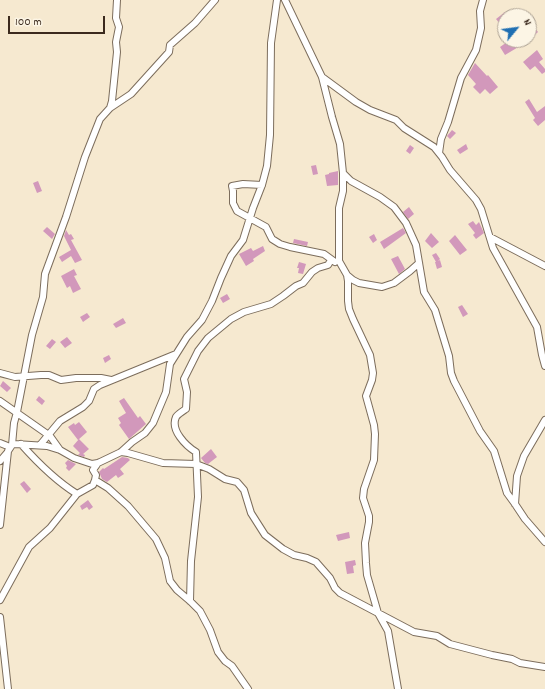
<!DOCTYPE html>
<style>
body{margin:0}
#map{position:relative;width:545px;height:689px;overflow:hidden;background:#f6e9d0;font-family:Dekko,sans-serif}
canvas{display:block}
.north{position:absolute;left:497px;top:8px;width:40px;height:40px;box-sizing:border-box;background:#fcf5e5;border:1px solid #afa495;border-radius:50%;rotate:61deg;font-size:11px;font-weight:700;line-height:16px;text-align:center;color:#3b2a1e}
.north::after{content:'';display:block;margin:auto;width:14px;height:18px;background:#1f6fb2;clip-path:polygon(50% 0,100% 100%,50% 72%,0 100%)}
.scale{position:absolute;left:8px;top:16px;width:97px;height:18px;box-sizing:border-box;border:2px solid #3b2a1e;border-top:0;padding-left:5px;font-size:12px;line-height:14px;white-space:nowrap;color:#3b2a1e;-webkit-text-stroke:3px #fcf5e5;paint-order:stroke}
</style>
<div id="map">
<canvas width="545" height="689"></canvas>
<div class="north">N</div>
<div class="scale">100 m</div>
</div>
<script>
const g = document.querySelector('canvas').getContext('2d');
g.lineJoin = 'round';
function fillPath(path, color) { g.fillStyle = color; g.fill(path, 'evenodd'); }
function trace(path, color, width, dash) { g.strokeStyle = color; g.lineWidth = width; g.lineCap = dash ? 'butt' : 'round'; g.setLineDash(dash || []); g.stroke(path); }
const building = new Path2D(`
 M505,12V30L496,19Z
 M529,21L538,32L529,40Z
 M510,40H516L520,46L505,55L500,47Z
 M537,50L543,59L539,62L545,69V72L542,74L535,66L530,70L523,62Z
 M475,63L487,76L488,75L498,87L490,94L485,89L480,94L473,87L476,84L468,75Z
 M529,99L537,112L545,106V120L538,126L533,120L535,118L525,102Z
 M452,130L456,133L450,139L447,136Z
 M466,144L468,149L460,154L457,150Z
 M410,145L414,148L410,154L406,151Z
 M316,165L318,174L313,175L311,166Z
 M338,171V185L327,186L325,175L329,174V173Z
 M38,181L42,191L37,193L33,183Z
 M409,207L414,214L408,219L403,212Z
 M473,221L476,225L479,222L484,233L476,239L473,235L475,233L468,224Z
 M47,227L55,234L52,239L43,231Z
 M403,228L406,233L384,249L380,242Z
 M66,230L69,235L71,234L74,239L71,240L82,260L75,263L71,256L62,262L59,257L71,250L64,236Z
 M431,233L439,242L432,248L425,241Z
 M374,234L377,240L373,243L369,237Z
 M455,235L467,250L460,255L449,241Z
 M294,239L308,242L307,246L293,243Z
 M263,246L265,251L253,259L254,261L246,266L239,254L251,248L253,251Z
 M436,253L440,259L438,261L440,260L442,267L437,269L435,262H436L432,255Z
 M398,256L405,269L399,274L391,259Z
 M299,262L306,264L303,274L298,273L299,268H297Z
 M74,269L77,275L74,276L81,289L73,293L70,286L67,288L61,276Z
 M227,294L230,299L223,303L220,298Z
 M462,305L468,314L463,317L458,307Z
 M87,313L90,317L83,322L80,317Z
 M123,318L126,323L116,328L113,324Z
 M67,337L72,343L65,348L60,342Z
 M52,339L56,342L50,349L46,346Z
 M109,355L111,359L105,363L103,358Z
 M3,381L11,388L7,392L0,386Z
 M39,396L45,401L42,405L36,400Z
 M124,398L138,418L140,416L146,424L129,439L119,425L121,423L118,418L126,413L119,401Z
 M79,422L87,432L78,440L68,427L74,423L75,425Z
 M79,439L89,449L83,454L85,455L84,457L78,455L80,453L73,446Z
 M211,449L217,457L208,464L205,463L201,458Z
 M122,457L128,458L130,460L120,469L124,474L118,478L116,475L107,482L102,479L99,472L103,468L104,469Z
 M68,460L76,464L69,471L66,468L67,466L65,463Z
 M24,481L31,489L27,493L20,484Z
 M88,500L93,507L89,510L87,507L82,510L80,506Z
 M349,532L350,538L338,541L336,535Z
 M355,560L356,565L353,566L354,573L347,574L345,562Z`);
const street = new Path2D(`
 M285,0L322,77L332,117L340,144L343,173L351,181L380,197L394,207L406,223L416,245L424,292L435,310L449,356L451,373L454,381L480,431L494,451L507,493L515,504L525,519L545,542
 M322,77L356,102L370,110L396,120L404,128L434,147L442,157L450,170L476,200L481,209L493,248L537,327L542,355L545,366
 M110,108L131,94L169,52L170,45L195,23L215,0
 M439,153L441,139L448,122L461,78L476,50L481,28L480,11L483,0
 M343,173V191L339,208V261L347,275L353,280L359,283L382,287L394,283L410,271L419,263
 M262,185L243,184L232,186L233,191V203L237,211L266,227L272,239L280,244L290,247L324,254L335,262
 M490,237L545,266
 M347,275L348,281V301L349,309L353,319L370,355L373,373L372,380L366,396L374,425L375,434L374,460L364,489L363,498L369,516V522L365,543L366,563L367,575L378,613L388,631L398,689
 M0,373L15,377L41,375H49L61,380L76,378H101L111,380
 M0,401L50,436L60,450
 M0,443L10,447
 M21,444C37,462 56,481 77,494
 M12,445L14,423L17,412L32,335L43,297L45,274L66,217L85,157L100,119L110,108L112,101L117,52L116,42L119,27L116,18L117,0
 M40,445L60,421L83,407L89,401L94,389L100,385L176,354
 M121,452L128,453L163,463L196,464L209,469L225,479L237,482L244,490L251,513L265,535L283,549L294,555L307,558L316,562L330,578L335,588L340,593L414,632L437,636L450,644L492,655L512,659L520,663L545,667
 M0,461L7,453
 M98,463L93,470L96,475L95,480L108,488L128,506L156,539L165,558L170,581L177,590L190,601L200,611L210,630L218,652L225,661L232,666L248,689
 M515,504L517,476L524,456L545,420
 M0,525L8,451L12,445L15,444L47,446L60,450L74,458L92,464L98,463L121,452L132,442L145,433L153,423L166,392L170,364L187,337L202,320L212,301L221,278L231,256L243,240L253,208L262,185L267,166L270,135L271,43L277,0
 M0,600L29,547L50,528L77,494L93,485L95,480
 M190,601L191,561L198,497L196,452C186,446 170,430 176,417C178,414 183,411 186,409L187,392L184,379L198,351L208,338L231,319L244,312L271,304L283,296L296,286L303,283L312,272L318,268L328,265L331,260
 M0,617L8,689`);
fillPath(building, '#d298bb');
trace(street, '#7c6d5c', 8);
trace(street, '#fff', 6);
</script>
